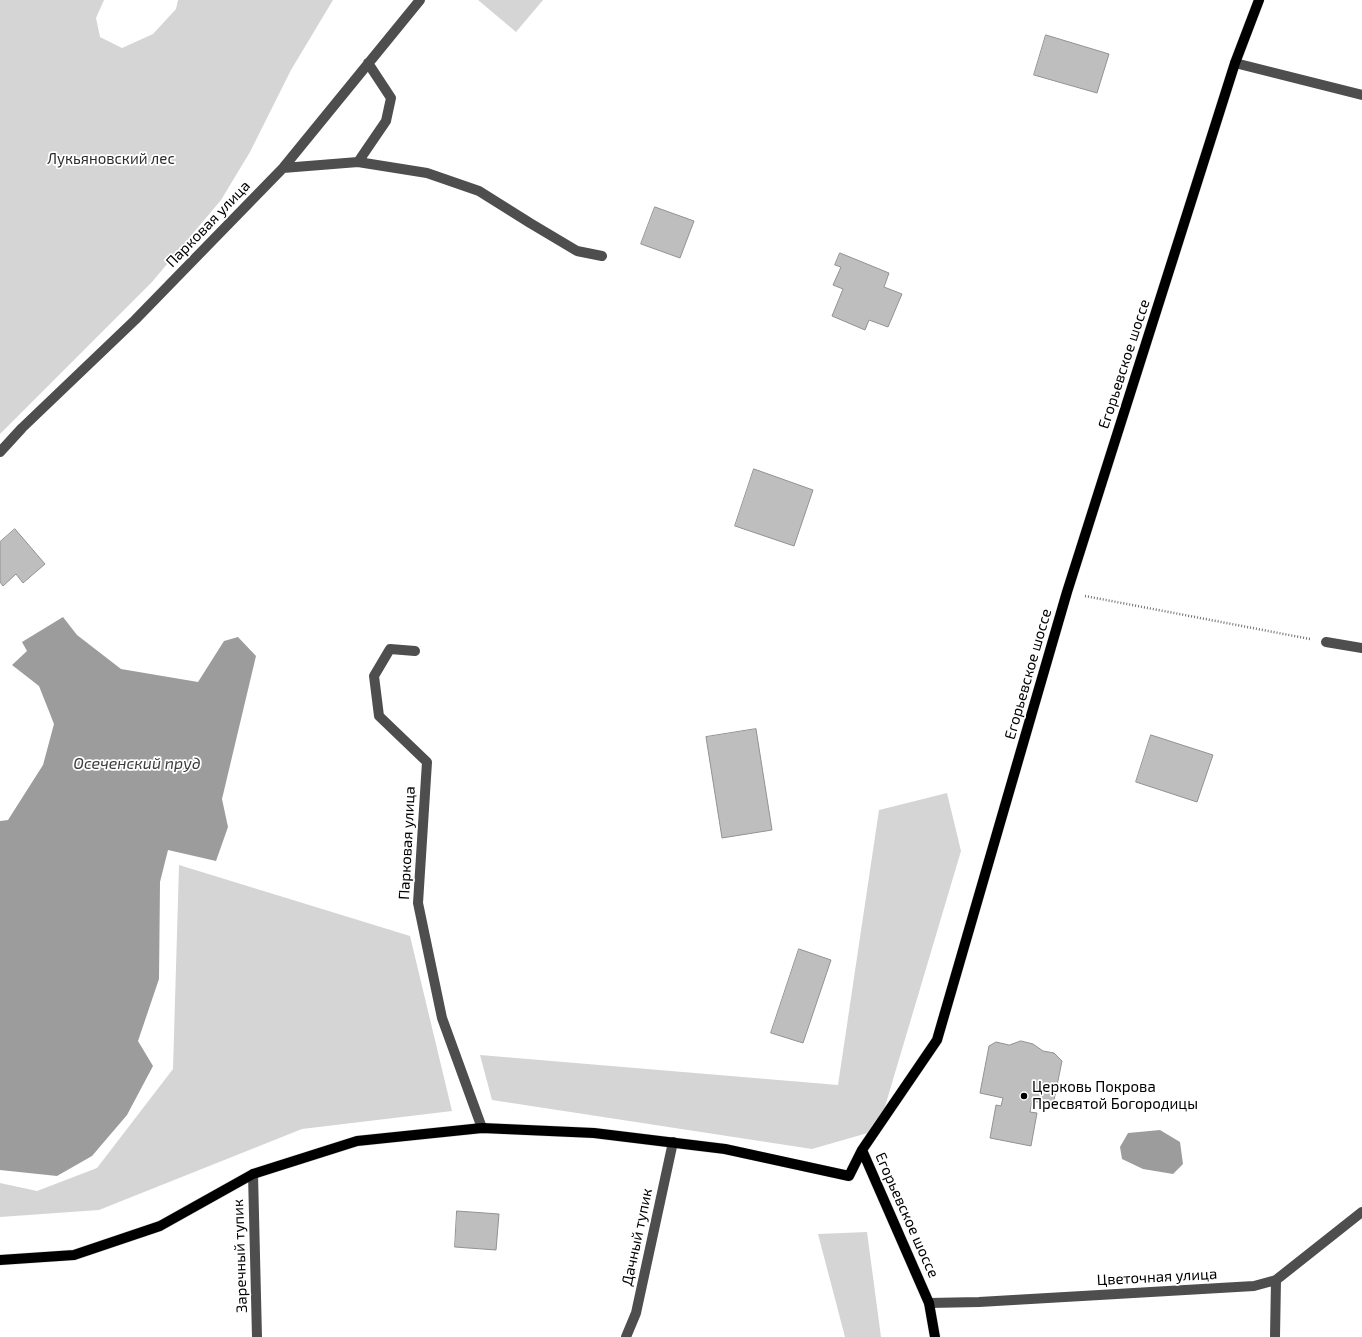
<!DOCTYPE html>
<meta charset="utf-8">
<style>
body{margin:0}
canvas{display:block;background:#fff}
</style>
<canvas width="1362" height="1337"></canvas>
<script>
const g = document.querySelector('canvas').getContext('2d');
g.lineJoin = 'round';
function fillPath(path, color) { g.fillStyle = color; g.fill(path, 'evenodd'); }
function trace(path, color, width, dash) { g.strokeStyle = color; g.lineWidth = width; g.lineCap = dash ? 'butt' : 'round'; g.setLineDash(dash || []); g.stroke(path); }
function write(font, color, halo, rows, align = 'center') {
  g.font = font + ' "Exo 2",sans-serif'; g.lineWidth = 3.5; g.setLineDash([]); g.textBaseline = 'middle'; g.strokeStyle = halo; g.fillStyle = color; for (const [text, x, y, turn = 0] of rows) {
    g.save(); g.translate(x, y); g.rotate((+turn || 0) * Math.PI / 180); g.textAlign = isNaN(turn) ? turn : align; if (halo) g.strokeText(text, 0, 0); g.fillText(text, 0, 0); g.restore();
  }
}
const green = new Path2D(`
 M0,0H104L96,18L100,37L122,48L153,34L176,9L178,0H333L291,70L250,152L221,200L152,282L0,434Z
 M478,0H543L516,32Z
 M947,793L961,851L878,1130L812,1149L492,1100L480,1055L838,1085L879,810Z
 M179,865L410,936L452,1111L302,1129L99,1210L0,1217V1183L37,1191L97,1168L173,1069Z
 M867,1232L881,1337H845L818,1234Z`);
const water = new Path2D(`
 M63,617L77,635L121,669L198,682L224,641L238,637L256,656L222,799L228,827L216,861L168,850L160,882L159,979L138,1041L153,1066L127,1115L92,1156L57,1176L0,1170V821L8,820L43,765L54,724L39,686L12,665L27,651L22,642Z
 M1160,1130L1180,1142L1183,1164L1173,1174L1143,1169L1122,1159L1120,1147L1128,1133Z`);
const building = new Path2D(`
 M1046,35L1109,54L1097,93L1034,75Z
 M655,207L694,221L680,258L641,244Z
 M840,253L889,273L884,287L902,294L888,327L869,320L865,330L832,316L843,289L833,285L841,267L835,265Z
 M754,469L813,490L794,546L735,526Z
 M15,529L45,564L23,583L16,574L3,586L0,582V542Z
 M756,729L772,830L722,838L706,737Z
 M1151,735L1213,755L1197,802L1136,782Z
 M799,949L831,960L803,1043L771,1033Z
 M1021,1041L1033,1044L1043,1051L1054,1053L1062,1061L1053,1105L1032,1101L1030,1112L1037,1113L1031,1146L990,1138L996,1105L1001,1106L1003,1098L980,1093L989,1046L996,1042L1009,1045Z
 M457,1211L499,1214L496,1250L455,1247Z`);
const path = new Path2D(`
 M1085,596L1310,639`);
const minor = new Path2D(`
 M1235,63L1362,95
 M358,162L427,173L479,191L530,223L577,251L602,256
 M283,168L358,162L386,121L391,98L368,63
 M0,452L22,428L135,320L283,168L420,0
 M1326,642L1362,648
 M415,651L390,649L374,676L379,716L427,762L418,903L442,1018L482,1128
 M253,1174L257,1337
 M929,1303L979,1302L1254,1286L1276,1280L1362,1212
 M626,1337L636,1313L673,1142
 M1275,1337L1276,1280`);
const major = new Path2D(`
 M862,1150L929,1303L935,1337
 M0,1260L74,1255L160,1226L253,1174L357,1141L482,1128L594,1133L725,1149L849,1176L862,1150L937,1040L1067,592L1235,63L1259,0`);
const markers = [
 [1024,1096,4,"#000"]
];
const parkNames = [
 ["Лукьяновский лес",111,159]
];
const streetNames = [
 ["Парковая улица",208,224,-46],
 ["Егорьевское шоссе",1124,364,-72],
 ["Егорьевское шоссе",1028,674,-74],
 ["Парковая улица",407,843,-87],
 ["Егорьевское шоссе",907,1215,66],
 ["Дачный тупик",637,1237,-78],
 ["Заречный тупик",240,1256,-92],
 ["Цветочная улица",1157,1277,-3]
];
const poiNames = [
 ["Церковь Покрова",1032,1087],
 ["Пресвятой Богородицы",1032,1104]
];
const waterNames = [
 ["Осеченский пруд",137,764]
];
fillPath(green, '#d5d5d5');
fillPath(water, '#9c9c9c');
fillPath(building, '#bebebe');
trace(building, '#929292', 1);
trace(major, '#dbdbdb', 11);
trace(path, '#707070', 2.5, [1, 2]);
trace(minor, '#4e4e4e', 10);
trace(major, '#000', 10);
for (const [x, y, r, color] of markers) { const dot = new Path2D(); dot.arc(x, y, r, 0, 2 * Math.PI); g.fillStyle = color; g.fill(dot); trace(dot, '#fff', 1.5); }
write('15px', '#2c2c2c', '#fff', parkNames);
write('15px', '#000', '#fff', streetNames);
write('15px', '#000', '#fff', poiNames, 'left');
write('italic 16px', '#3d3d3d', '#fff', waterNames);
</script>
